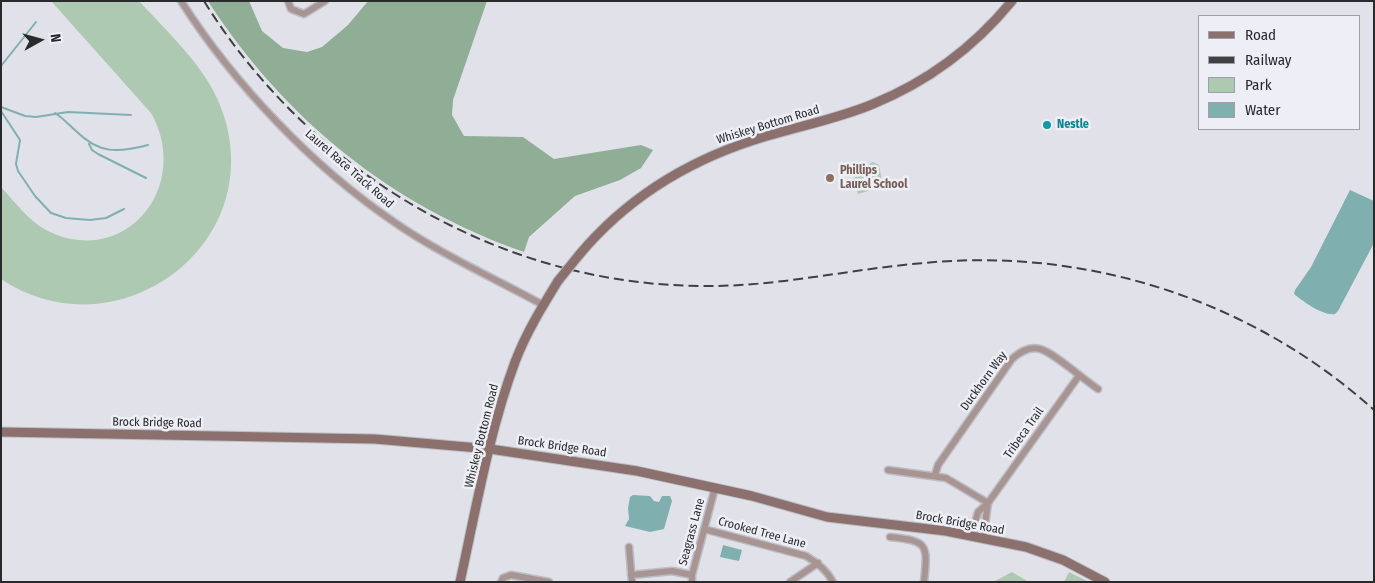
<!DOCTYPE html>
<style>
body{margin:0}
#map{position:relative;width:1375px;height:583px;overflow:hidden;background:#e1e2e9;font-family:"Fira Sans Condensed",sans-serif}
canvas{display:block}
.frame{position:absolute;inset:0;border:2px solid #292a2c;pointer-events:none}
.legend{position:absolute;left:1198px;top:15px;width:162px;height:115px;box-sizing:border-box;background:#eeeff6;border:1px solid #9fa0a5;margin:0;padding:6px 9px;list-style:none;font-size:15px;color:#292a2c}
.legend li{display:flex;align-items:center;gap:10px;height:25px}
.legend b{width:25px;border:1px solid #9fa0a5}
.north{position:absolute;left:15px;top:15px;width:50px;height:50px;-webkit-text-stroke:4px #eeeff6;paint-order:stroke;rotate:83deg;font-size:14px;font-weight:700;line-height:20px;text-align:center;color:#292a2c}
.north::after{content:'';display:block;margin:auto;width:18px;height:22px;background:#292a2c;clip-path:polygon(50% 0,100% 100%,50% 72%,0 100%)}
</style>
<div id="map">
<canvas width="1375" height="583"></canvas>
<div class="frame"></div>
<ul class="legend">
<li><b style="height:6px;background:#8b706d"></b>Road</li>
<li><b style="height:6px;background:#3f4042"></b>Railway</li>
<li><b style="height:14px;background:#aec9b2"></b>Park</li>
<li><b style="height:14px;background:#80afaf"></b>Water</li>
</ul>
<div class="north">N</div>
</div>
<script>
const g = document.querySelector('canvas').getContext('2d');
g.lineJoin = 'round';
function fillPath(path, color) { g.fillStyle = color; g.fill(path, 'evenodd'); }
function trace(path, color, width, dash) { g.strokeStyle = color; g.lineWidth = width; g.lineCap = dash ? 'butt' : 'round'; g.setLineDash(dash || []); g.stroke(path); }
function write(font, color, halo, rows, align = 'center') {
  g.font = font + ' "Fira Sans Condensed",sans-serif'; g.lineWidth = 5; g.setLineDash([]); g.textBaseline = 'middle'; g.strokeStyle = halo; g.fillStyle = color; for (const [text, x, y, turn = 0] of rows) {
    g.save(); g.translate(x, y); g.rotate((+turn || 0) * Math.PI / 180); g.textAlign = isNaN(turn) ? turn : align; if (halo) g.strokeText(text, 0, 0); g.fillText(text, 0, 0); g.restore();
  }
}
const green = new Path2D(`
 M51,1H139C171,36 210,70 224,116C266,249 114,355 1,279V187C15,202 28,220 46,230C123,270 193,188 151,113Z
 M873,162L879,165L882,181L879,184L870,185L871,190L858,194L853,178L866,174L869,164Z
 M1012,572L1029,582H993Z
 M1069,572L1089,582H1064Z`);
const forest = new Path2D(`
 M208,1H249L262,31L283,48L307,52L322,47L348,25L368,1H487L453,100L452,115L464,136L523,137L554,159L641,145L653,150L641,168L620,180L575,196L529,237L524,252C392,206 284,119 208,1Z`);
const water = new Path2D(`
 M1350,190L1374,201V243L1338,311L1335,314C1323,316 1304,302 1294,294L1295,290L1311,267Z
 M633,495L650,496L654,501L659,502L662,496H670L672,501L664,529L650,532L625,526L629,519L628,508L630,497Z
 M723,545L742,550L739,561L720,557Z`);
const stream = new Path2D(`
 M1,66L36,22
 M1,107L25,116L36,117L68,112L131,115
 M1,111L20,140L16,164L18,171L35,196L51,213L66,218L90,220L106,218L124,209
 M55,113C64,119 68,124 76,131C99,154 118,153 148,145
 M89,144L92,150L98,154L146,178`);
const street = new Path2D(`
 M181,1C234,84 312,166 394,222C440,254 494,278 543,305
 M288,1L291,9L304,14L325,1
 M888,470L946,478L988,503L1078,377
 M935,475L938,465L1012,359C1020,352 1029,346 1040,349C1053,352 1084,380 1098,389
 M704,529L806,556C818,563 827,570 833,582
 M890,537C928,541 928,544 924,582
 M971,537L978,512L988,503L983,539
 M629,547L632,582
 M631,575L672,571L692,575
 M501,582L503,578L511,575L549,582
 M692,582V575L715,488
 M790,582L818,563`);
const secondary = new Path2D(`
 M579,255C625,200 686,162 754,140C794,127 835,120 873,104C927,82 975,46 1012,1
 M1,432L375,439L490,449L637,471L752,496L827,517L946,531L1026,547L1063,560L1105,582
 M460,582C476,509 489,432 515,362C526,333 542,307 558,281`);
const rail = new Path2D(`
 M204,1C310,172 499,285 702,286C777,287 850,269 924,263C1087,247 1252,300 1374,410`);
const secondaryBridge = new Path2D(`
 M558,281L579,255`);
const markers = [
 [1047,125,5,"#0f9aa8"],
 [830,178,5,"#8d6e63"]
];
const streetNames = [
 ["Whiskey Bottom Road",768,125,-17],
 ["Laurel Race Track Road",349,169,41],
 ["Duckhorn Way",984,381,-54],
 ["Brock Bridge Road",157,423,1],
 ["Tribeca Trail",1024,433,-55],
 ["Whiskey Bottom Road",482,436,-76],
 ["Brock Bridge Road",562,447,8],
 ["Brock Bridge Road",960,523,10],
 ["Seagrass Lane",692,532,-75],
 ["Crooked Tree Lane",762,533,15]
];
const cultureNames = [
 ["Nestle",1057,125]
];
const educationNames = [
 ["Phillips",840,171],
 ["Laurel School",840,185]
];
fillPath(green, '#aec9b2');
fillPath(forest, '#8fae95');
fillPath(water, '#80afaf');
trace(stream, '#80afaf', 2);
trace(street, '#bcbdc3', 9);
trace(secondary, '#bcbdc3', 11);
trace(street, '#a89593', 6);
trace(secondary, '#8b706d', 9);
trace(rail, '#3f4042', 2, [10, 5]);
trace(secondaryBridge, '#bcbdc3', 11, []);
trace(secondaryBridge, '#8b706d', 9);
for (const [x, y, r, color] of markers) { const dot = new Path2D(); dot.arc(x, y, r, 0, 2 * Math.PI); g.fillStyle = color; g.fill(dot); trace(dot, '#eeeff6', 2); }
write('12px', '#292a2c', '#eeeff6', streetNames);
write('bold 12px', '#0d838f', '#eeeff6', cultureNames, 'left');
write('bold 12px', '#785e54', '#eeeff6', educationNames, 'left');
</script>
